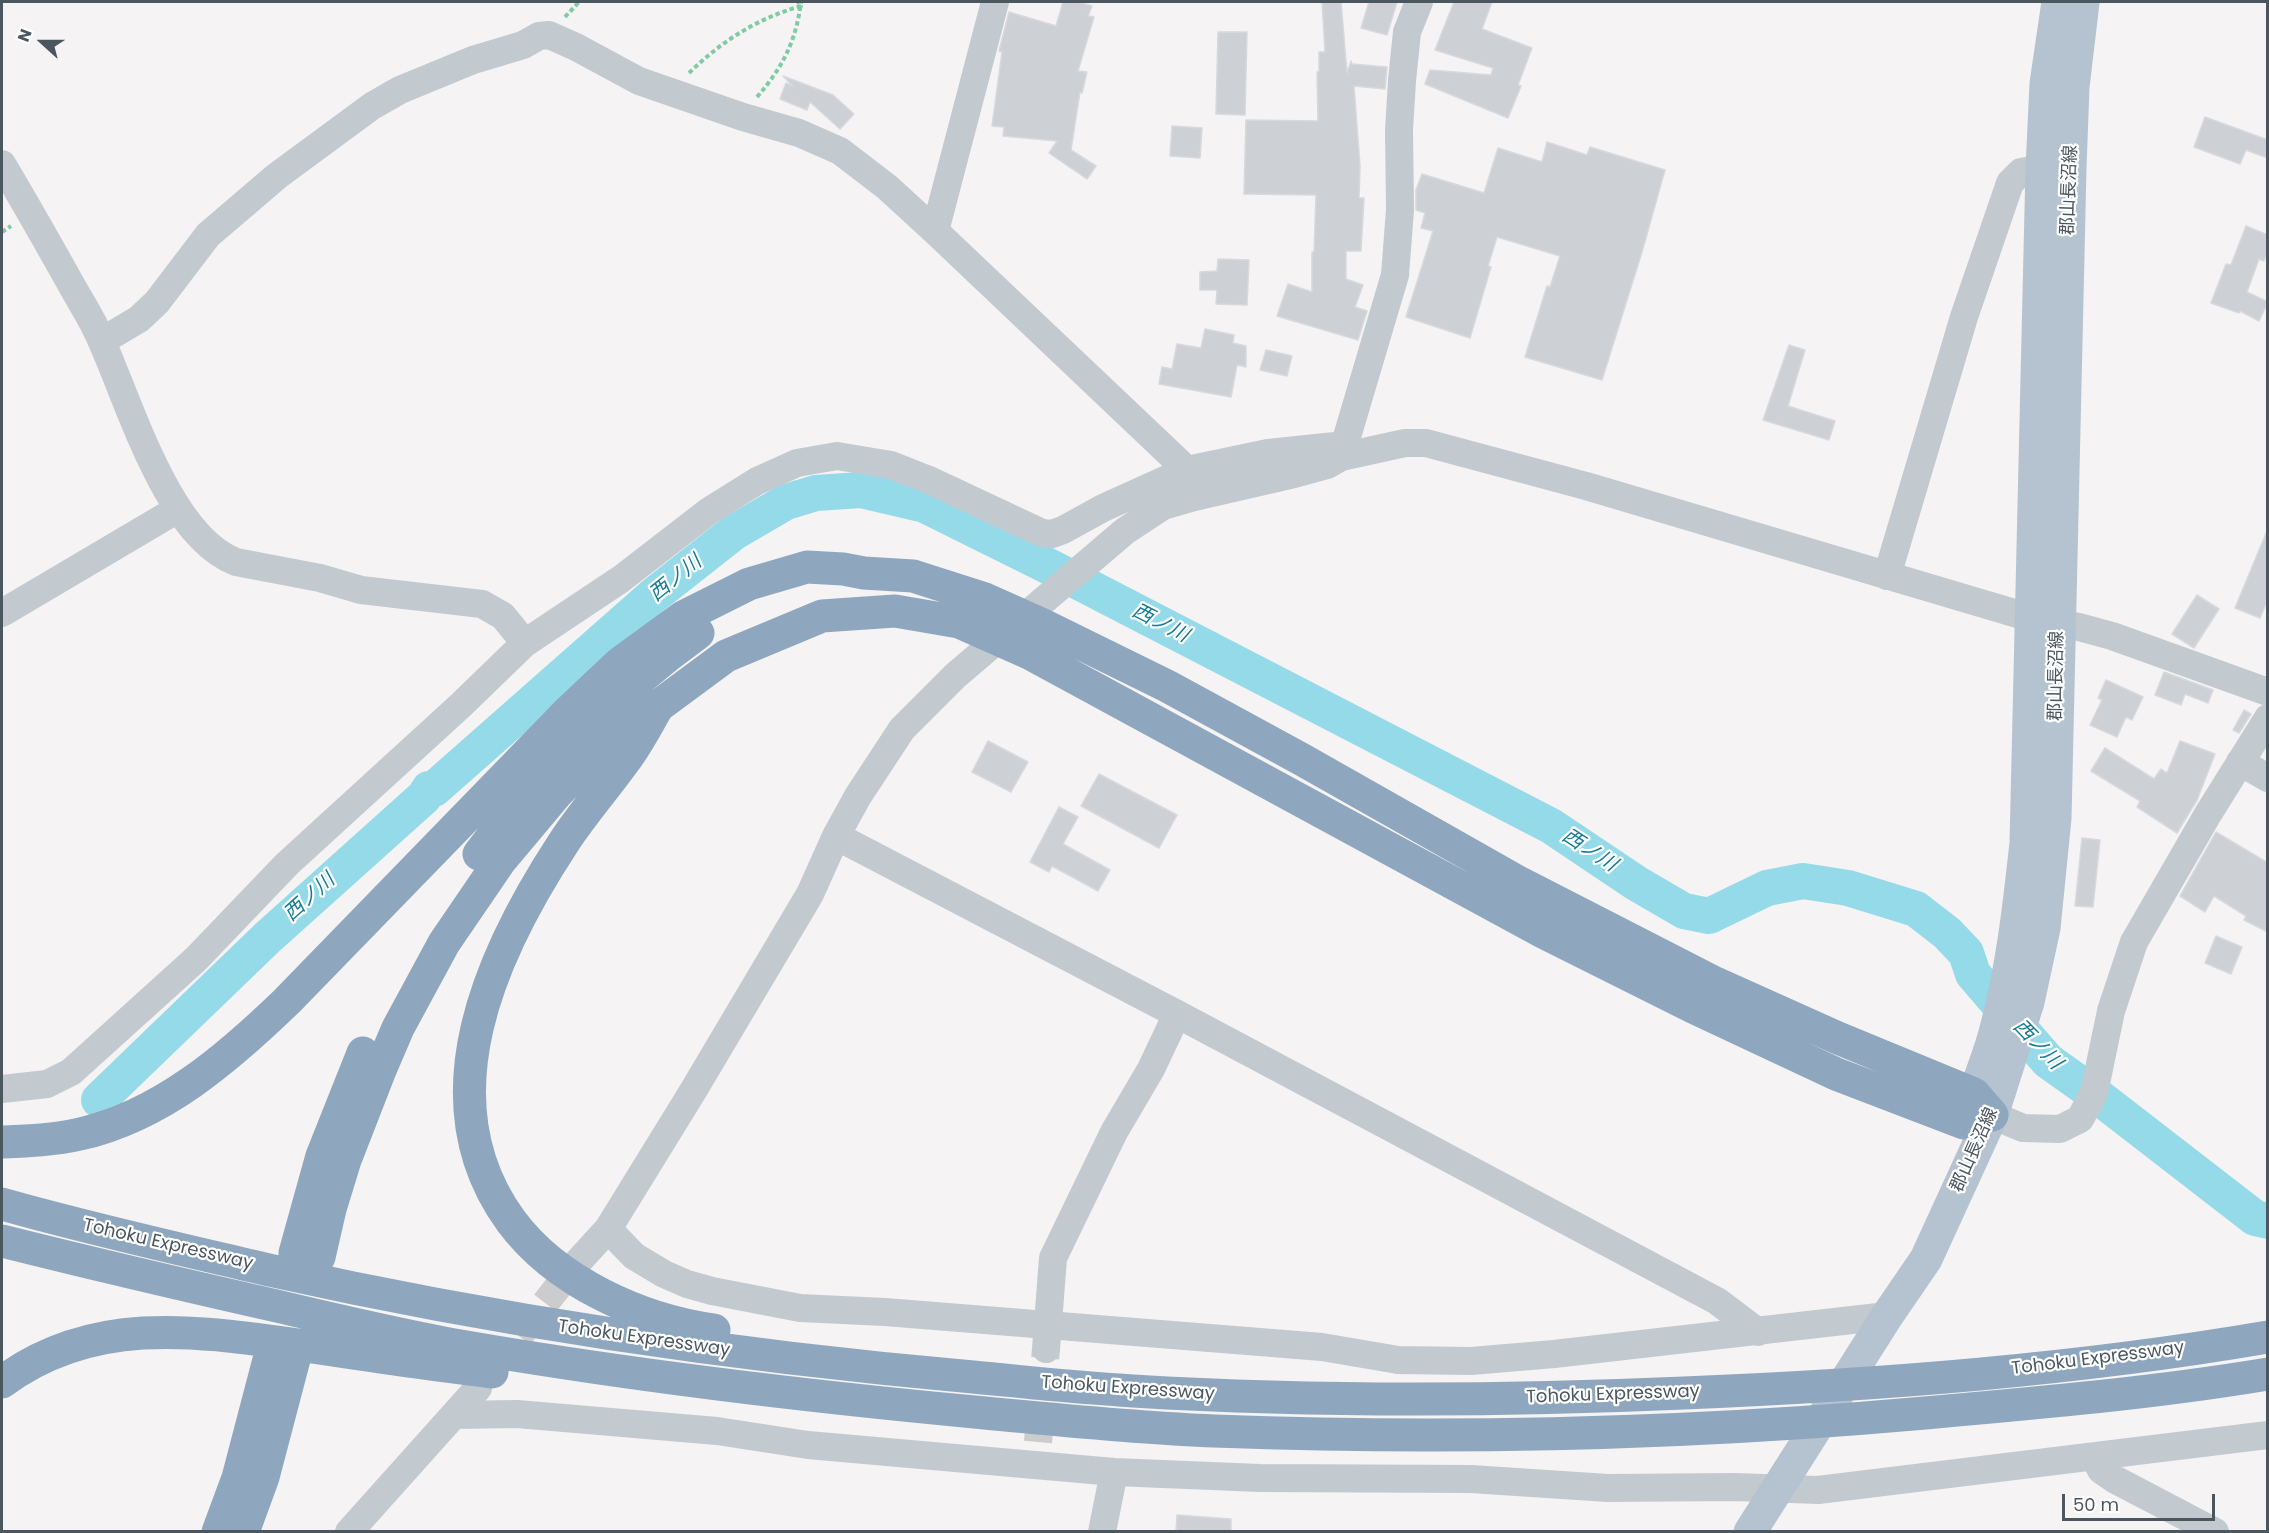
<!DOCTYPE html>
<meta charset="utf-8">
<style>
body{margin:0}
#map{position:relative;width:2269px;height:1533px;overflow:hidden;background:#f5f3f3;font-family:Poppins,sans-serif}
canvas{display:block}
.frame{position:absolute;inset:0;border:3px solid #4b575f;pointer-events:none}
.north{position:absolute;left:12px;top:12px;width:60px;height:60px;-webkit-text-stroke:4px #fff;paint-order:stroke;rotate:291deg;font-size:16px;font-weight:700;line-height:24px;text-align:center;color:#4b575f}
.north::after{content:'';display:block;margin:auto;width:21px;height:27px;background:#4b575f;clip-path:polygon(50% 0,100% 100%,50% 72%,0 100%)}
.scale{position:absolute;left:2062px;top:1494px;width:153px;height:27px;box-sizing:border-box;border:3px solid #4b575f;border-top:0;padding-left:8px;font-size:18px;line-height:21px;white-space:nowrap;color:#4b575f;-webkit-text-stroke:4px #fff;paint-order:stroke}
</style>
<div id="map">
<canvas width="2269" height="1533"></canvas>
<div class="frame"></div>
<div class="north">N</div>
<div class="scale">50 m</div>
</div>
<script>
const g = document.querySelector('canvas').getContext('2d');
g.lineJoin = 'round';
function trace(path, color, width, dash) { g.strokeStyle = color; g.lineWidth = width; g.lineCap = dash ? 'butt' : 'round'; g.setLineDash(dash || []); g.stroke(path); }
function fillPath(path, color) { g.fillStyle = color; g.fill(path, 'evenodd'); }
function write(font, color, halo, rows, align = 'center') {
  g.font = font + ' Poppins,"Noto Sans JP",sans-serif'; g.lineWidth = 4.5; g.setLineDash([]); g.textBaseline = 'middle'; g.strokeStyle = halo; g.fillStyle = color; for (const [text, x, y, turn = 0] of rows) {
    g.save(); g.translate(x, y); g.rotate((+turn || 0) * Math.PI / 180); g.textAlign = isNaN(turn) ? turn : align; if (halo) g.strokeText(text, 0, 0); g.fillText(text, 0, 0); g.restore();
  }
}
const river = new Path2D(`
 M99,1100L268,937L424,797L429,789H434L653,596L733,533L786,502L816,493L861,490L925,505L1050,567L1551,826L1636,883L1684,911L1709,916L1767,888L1803,881L1848,888L1916,909L1947,933L1966,953L1973,974L2048,1061L2096,1095L2255,1218L2268,1221`);
const building = new Path2D(`
 M1063,2H1078L1092,6L1088,16L1094,17L1078,71L1087,72L1082,93L1080,92L1071,150L1096,166L1087,179L1049,153L1057,141L1003,136L1004,127L992,126L1002,52L999,51L1009,12L1056,26Z
 M1322,2H1341L1347,73L1351,61L1352,64L1387,67L1385,89L1354,86L1360,166L1359,198H1364L1361,251H1346V279L1363,285L1355,307L1367,311L1358,340L1277,316L1288,284L1312,292V252H1314L1316,195L1244,194L1246,120L1318,121L1317,72H1319V52H1325Z
 M1369,2H1397L1387,35L1361,28Z
 M1454,2H1492L1482,29L1532,48L1518,85L1521,86L1508,118L1425,84L1430,70L1491,75L1493,68L1435,50Z
 M1218,32H1247L1245,115L1216,114Z
 M783,76L833,95L854,114L840,129L810,102L807,110L780,99L786,83L793,86Z
 M2205,117L2268,140V158L2246,150L2240,164L2194,147Z
 M1172,126L1202,128L1200,158L1170,156Z
 M1547,142L1587,155L1590,147L1665,170L1642,252L1602,380L1525,357L1547,286L1550,287L1560,256L1497,237L1488,266L1491,267L1470,338L1406,317L1433,231L1421,228L1425,213L1416,210V190L1422,174L1484,193L1498,148L1542,162Z
 M2246,226L2268,235V252L2264,261L2259,259L2247,292L2268,302L2259,321L2240,311L2239,313L2211,303L2226,264L2231,265Z
 M1218,259L1249,260L1247,305L1216,304L1217,290H1200V272L1217,271Z
 M1205,329L1234,335L1233,343L1246,346V367L1237,365L1231,397L1159,384L1162,367L1172,369L1177,344L1201,348Z
 M1789,345L1805,350L1788,406L1835,421L1829,440L1763,420Z
 M1266,350L1292,356L1287,376L1260,370Z
 M2267,531L2268,599L2260,618L2235,608Z
 M2197,595L2219,609L2194,648L2172,634Z
 M2164,672L2213,690L2208,703L2185,694L2181,705L2155,695Z
 M2106,680L2143,697L2132,720L2126,717L2117,737L2090,725L2102,700L2098,698Z
 M2244,710L2251,714L2239,733L2233,730Z
 M988,741L1028,762L1011,792L972,772Z
 M2180,741L2215,754L2197,800L2177,833L2137,807L2140,801L2091,771L2105,748L2154,779L2161,769L2167,773Z
 M1099,774L1177,815L1159,848L1081,806Z
 M1059,807L1078,817L1063,844L1110,870L1098,891L1052,866L1049,872L1030,862Z
 M2216,832L2268,863V932L2244,920L2246,916L2214,896L2205,912L2180,896Z
 M2082,838L2100,840L2093,907L2075,906Z
 M2216,936L2242,947L2231,974L2205,963Z
 M1177,1515L1231,1519V1532H1176Z`);
const minorTunnel = new Path2D(`
 M493,1369L577,1263
 M1038,1442L1046,1349`);
const path = new Path2D(`
 M565,17L579,2
 M689,73C722,41 756,19 801,6L798,2
 M757,97C783,67 796,41 801,2
 M2,232L11,226`);
const minor = new Path2D(`
 M2,164C26,204 49,245 72,286C82,304 94,322 102,342C130,404 168,536 236,562L320,578L361,590L482,604L503,616L525,643
 M935,231L995,2
 M102,341L139,319L157,302L208,235L277,176L372,106L400,90L473,60L523,45L539,36L549,35L576,47L639,81L743,117L799,133L840,151L887,187L935,231L1187,470
 M1341,457L1395,275L1400,210L1399,130L1402,81L1407,32L1419,2
 M1887,576L1964,317L2010,183L2021,172L2042,168H2062
 M2,613L178,509
 M2240,762L2268,778
 M836,836L1177,1014L1717,1301L1758,1332
 M2,1089L47,1084L71,1072L196,959L287,864L461,705L525,643L621,579L709,511L757,481L797,463L837,456L891,465L929,480L1042,533L1052,534L1063,530L1103,508L1187,470L1268,453L1345,445
 M1992,1115L2023,1128L2060,1129L2080,1119L2094,1093L2111,1011L2134,942L2208,814L2268,718
 M608,1229L634,1256L664,1274L687,1284L712,1291L800,1308L885,1312L1322,1347L1398,1360L1471,1361L1554,1354L1887,1316
 M577,1263L608,1229L693,1091L810,894L836,836L858,796L902,729L955,676L1125,531L1163,506L1194,497L1294,474L1327,465L1341,457L1405,443H1426L1586,486L2031,618L2079,627L2112,636L2268,692
 M1046,1349L1053,1258L1114,1132L1151,1069L1177,1014
 M454,1415L517,1414L717,1431L808,1445L1114,1472L1260,1478L1471,1479L1608,1488L1735,1487L1818,1490L2268,1435
 M2095,1458L2101,1470L2114,1479L2215,1532
 M349,1532L478,1388
 M1102,1532L1114,1472`);
const major = new Path2D(`
 M1965,1119C1975,1091 1987,1062 1995,1033C2012,971 2019,907 2026,843L2042,168L2046,84L2058,2
 M1750,1532L1887,1316L1926,1259L1992,1115L2028,1002L2044,928L2055,818L2070,168L2073,87L2083,2`);
const highway = new Path2D(`
 M657,708C647,725 638,743 626,759C606,787 583,813 564,842C491,953 423,1100 511,1221C556,1282 641,1320 714,1330
 M479,854C541,771 614,693 698,633
 M2,1142C27,1141 54,1140 80,1134C161,1116 228,1058 287,1001L568,712L620,663L683,617L749,584L807,567L843,569L864,573L913,576L985,599L1041,624L1167,686L1301,759L1520,883L1711,981L1838,1038L1974,1094L1992,1115L1964,1123L1836,1074L1691,1006L1543,932L1031,654L959,622L895,611L822,616L726,656L657,707L622,727L557,793L500,861L444,943L398,1028L380,1070L345,1160L330,1209L319,1257
 M2,1204C90,1229 180,1249 269,1270C502,1322 735,1356 973,1377C1026,1382 1080,1388 1133,1391C1317,1402 1501,1401 1684,1393C1879,1385 2075,1370 2268,1337
 M2,1241C94,1264 188,1286 281,1307C344,1322 408,1337 472,1348C642,1377 813,1397 985,1413C1061,1420 1137,1428 1214,1431C1451,1440 1689,1434 1925,1413C2039,1403 2154,1393 2268,1374
 M295,1253L322,1156L363,1053
 M2,1382C97,1312 203,1332 312,1347C372,1356 432,1365 492,1372
 M218,1532L238,1478L270,1356
 M243,1532L263,1477L294,1359`);
const streetNames = [
 ["郡山長沼線",2070,190,-88],
 ["郡山長沼線",2057,676,-89],
 ["郡山長沼線",1975,1150,-66],
 ["Tohoku Expressway",168,1245,13],
 ["Tohoku Expressway",644,1339,8],
 ["Tohoku Expressway",2098,1359,-7],
 ["Tohoku Expressway",1128,1389,4],
 ["Tohoku Expressway",1613,1395,-2]
];
const waterNames = [
 ["西ノ川",676,579,-39],
 ["西ノ川",1160,624,27],
 ["西ノ川",1589,851,33],
 ["西ノ川",310,898,-42],
 ["西ノ川",2037,1045,46]
];
trace(river, '#95dae9', 36);
fillPath(building, '#cdd0d4');
trace(building, '#d7d9dd', 1.5);
trace(minorTunnel, '#caccce', 28, [28, 14]);
trace(path, '#7fcba2', 4, [4.5, 3]);
trace(minor, '#c2cad0', 28);
trace(major, '#b4c3cf', 33);
trace(highway, '#8ea7be', 33);
write('18px', '#4b575f', '#fff', streetNames);
write('italic 20px', '#147c92', '#fff', waterNames);
</script>
